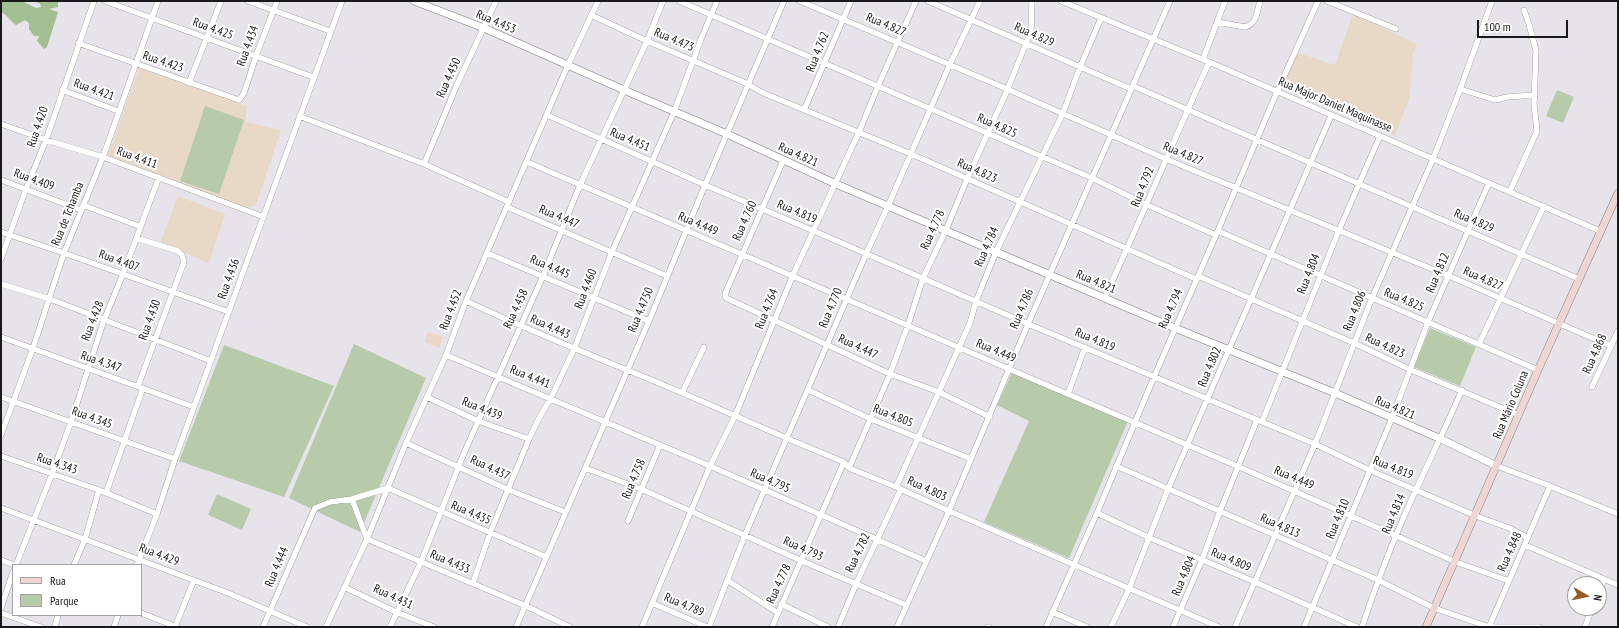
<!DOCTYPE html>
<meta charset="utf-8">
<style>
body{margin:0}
#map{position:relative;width:1619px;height:628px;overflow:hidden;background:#e7e3eb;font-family:"PT Sans Narrow",sans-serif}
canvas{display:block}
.frame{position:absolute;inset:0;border:2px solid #19181b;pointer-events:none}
.legend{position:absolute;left:12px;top:564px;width:130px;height:52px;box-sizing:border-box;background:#fff;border:1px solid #a3a3a4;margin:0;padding:5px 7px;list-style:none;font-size:12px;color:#19181b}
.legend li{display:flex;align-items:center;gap:8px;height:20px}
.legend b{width:20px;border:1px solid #a3a3a4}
.north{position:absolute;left:1567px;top:576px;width:40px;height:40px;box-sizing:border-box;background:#fff;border:1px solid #a3a3a4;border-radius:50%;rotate:99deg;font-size:11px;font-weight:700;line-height:16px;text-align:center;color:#19181b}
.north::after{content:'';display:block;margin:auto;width:14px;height:18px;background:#995a22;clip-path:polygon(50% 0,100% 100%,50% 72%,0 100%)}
.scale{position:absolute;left:1477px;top:20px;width:91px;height:18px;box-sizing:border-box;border:2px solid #19181b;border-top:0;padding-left:5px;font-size:12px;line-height:14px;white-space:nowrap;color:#19181b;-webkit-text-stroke:3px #fff;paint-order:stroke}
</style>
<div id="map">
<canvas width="1619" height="628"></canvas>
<div class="frame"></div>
<ul class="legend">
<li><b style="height:5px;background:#f0d6d3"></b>Rua</li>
<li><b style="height:11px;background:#b7cbab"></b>Parque</li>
</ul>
<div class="north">N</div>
<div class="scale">100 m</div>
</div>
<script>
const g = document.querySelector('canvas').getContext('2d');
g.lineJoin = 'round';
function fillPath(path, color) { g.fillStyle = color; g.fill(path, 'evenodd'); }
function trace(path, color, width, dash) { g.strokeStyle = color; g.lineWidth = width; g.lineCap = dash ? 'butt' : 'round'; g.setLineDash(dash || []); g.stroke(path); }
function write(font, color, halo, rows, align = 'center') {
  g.font = font + ' "PT Sans Narrow",sans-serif'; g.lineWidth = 4; g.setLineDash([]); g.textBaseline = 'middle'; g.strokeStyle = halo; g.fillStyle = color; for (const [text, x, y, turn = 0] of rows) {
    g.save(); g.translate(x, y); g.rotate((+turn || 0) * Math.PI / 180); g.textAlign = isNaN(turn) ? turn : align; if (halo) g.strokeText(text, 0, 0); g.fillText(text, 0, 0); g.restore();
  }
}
const industrial = new Path2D(`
 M428,332L443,337L439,348L424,342Z`);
const education = new Path2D(`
 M1353,14L1417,44L1413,54L1409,99L1395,136L1282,86L1296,52L1335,65Z
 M139,68L247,106L245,122L281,130L256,205L247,208L108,155Z
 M178,196L225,214L209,263L160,243Z`);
const green = new Path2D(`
 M1557,90L1574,97L1563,123L1546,116Z
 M205,106L244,120L219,194L180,181Z
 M1430,328L1476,347L1460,386L1414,367Z
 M354,344L426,378L360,532L289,498Z
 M224,345L334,386L284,497L179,461Z
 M1012,373L1128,421L1069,558L984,522L1029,421L997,405Z
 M217,494L251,509L242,530L208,515Z`);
const forest = new Path2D(`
 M1,1H22L36,8L41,7L40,4L35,1H58V7L49,9L58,12L47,47L44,49L37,41L39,36H34L29,29V23L25,20L16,25C10,21 8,15 1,12Z`);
const minor = new Path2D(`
 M105,1L313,77
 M248,1L330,31
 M679,1L1092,178L1147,205L1216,235
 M800,1L1007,89L1166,159L1449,276L1611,346
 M928,1L1131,89
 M1061,1L1209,62L1600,231
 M1327,1L1396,29
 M591,15L647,41L748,84L761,92L911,154L1196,279
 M1217,22L1245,27C1257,24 1257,11 1260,1
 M78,43L239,100L244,93L256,56L277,1
 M1203,59L1225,1
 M189,83L221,1
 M1133,86L1579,279
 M1460,89L1495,100L1507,97L1535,95
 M62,90L118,111
 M804,110L851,1
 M547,115L705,185L814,231L1028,324L1315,444L1369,470L1476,516L1509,528L1528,538
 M299,116L424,164L509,202
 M1,124L46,140L103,157L264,217
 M783,161L725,294L726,298L890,374L939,392L990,417
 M527,162L1009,369L1237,466L1456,562L1509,581
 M424,164L456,87L496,1
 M1,180L81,210
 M1510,191L1537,131L1534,104L1536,51L1529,24L1524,10
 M83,205L141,227
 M507,207L667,276
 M1218,231L1538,370
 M1,232L64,253L229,312
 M136,238L178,251L182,255L184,262L138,386
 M487,253L649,321
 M1,259L26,189L46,140L94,1
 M1198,276L1354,343L1411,370L1519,415
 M1,284L50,299L211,361
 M1105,297C1141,219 1174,140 1209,62
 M466,301C519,326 573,348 627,370C700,399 771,433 844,462L849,468L896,487L949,511L1219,627
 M1,337L194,407
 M1479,344L1544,206
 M446,355L710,466L926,561
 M1592,387L1618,331
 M808,390L871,419L971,459
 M682,393L704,347
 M1068,394L1085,347
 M1,397L175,459
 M427,397L478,421L529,439
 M1262,422L1339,230L1380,136
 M1,435L33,348L64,253L103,157L158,1
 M406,443L509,490L565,512
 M1,456L99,490L157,514
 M1116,466L1378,580L1434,608L1489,627H1539
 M1497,466L1550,486L1618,514
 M585,468L641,489L802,561L906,605
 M849,468L890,374L908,325L923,278L946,230L967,179L1006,93L1031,31L1032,1
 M896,487L970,323L976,301L996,252L1063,113L1080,67L1101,18
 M106,493L143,388
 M352,499L388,488L546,557
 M1,508L228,593L307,627
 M1097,513L1150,538L1255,582L1357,627
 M628,521L660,445
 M1525,545L1618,585
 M1,560L14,565
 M16,565L52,474L71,422L104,320L123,274L159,177
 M74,565L85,539L99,490
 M137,565L157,514L175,459L342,1
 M727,580L778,613
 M473,583L490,533L529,439L539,418L551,398L574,349L612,252L674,112L701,39L717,1
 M344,587L396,612L434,627
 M1599,592L1604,579
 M652,603L707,627
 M781,604L828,627
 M1,608L13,572
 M1052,612L1087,627
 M1,613L41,627
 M141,613L177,627
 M55,627L58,615
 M114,627L118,615
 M175,627L194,580
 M263,627L315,508L330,502L352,499L367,539L526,606L570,627
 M326,627L367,539L406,443L446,355L466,301L568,65L598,1
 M390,627L421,562L464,453L543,276L580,185L647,41L663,1
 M516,627L649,321L705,185L784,1
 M642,627L710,466L735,416L793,275L859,132L878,86L916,1
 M709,627L745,535L866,254L888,206L950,64L980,1
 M772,627L844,462
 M838,627L856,584L901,489
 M897,627L949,511L1028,324L1170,1
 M988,627H989
 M1046,627L1097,513L1154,377L1216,235L1277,92L1318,1
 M1111,627L1129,589L1168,489L1331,116
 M1173,627L1202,560L1220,511L1257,420
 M1235,627L1315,444L1372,298L1433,159L1458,95L1492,1
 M1304,627L1392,418L1428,322L1489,183
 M1362,627C1374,591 1387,556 1402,521C1421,477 1443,434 1462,390
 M1489,627L1550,486
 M1585,627L1592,608`);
const tertiary = new Path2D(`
 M414,1L484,28L624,90L727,134L836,184L1175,328L1335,393L1441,439L1497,466`);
const secondary = new Path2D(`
 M1426,627L1538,370L1618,193`);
const streetNames = [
 ["Rua 4.453",496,22,23],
 ["Rua 4.827",886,25,23],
 ["Rua 4.425",213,29,20],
 ["Rua 4.829",1034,35,24],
 ["Rua 4.473",674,40,23],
 ["Rua 4.434",248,46,-70],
 ["Rua 4.762",818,52,-68],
 ["Rua 4.423",163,62,19],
 ["Rua 4.450",449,78,-66],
 ["Rua 4.421",94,90,20],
 ["Rua Major Daniel Maquinasse",1335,105,23],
 ["Rua 4.825",997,126,24],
 ["Rua 4.420",38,127,-71],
 ["Rua 4.451",630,140,23],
 ["Rua 4.827",1183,154,23],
 ["Rua 4.821",798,155,24],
 ["Rua 4.411",137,158,20],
 ["Rua 4.823",977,171,24],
 ["Rua 4.409",34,180,20],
 ["Rua 4.792",1143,187,-68],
 ["Rua 4.819",797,212,23],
 ["Rua de Tchamba",68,214,-68],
 ["Rua 4.447",559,217,23],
 ["Rua 4.760",745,221,-66],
 ["Rua 4.829",1474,221,23],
 ["Rua 4.449",698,224,23],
 ["Rua 4.778",933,230,-66],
 ["Rua 4.784",987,247,-66],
 ["Rua 4.407",119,261,20],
 ["Rua 4.445",550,267,23],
 ["Rua 4.812",1438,273,-67],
 ["Rua 4.804",1309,274,-68],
 ["Rua 4.436",229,279,-70],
 ["Rua 4.827",1483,279,24],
 ["Rua 4.821",1096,282,23],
 ["Rua 4.460",586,289,-69],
 ["Rua 4.825",1404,300,23],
 ["Rua 4.770",831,308,-67],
 ["Rua 4.458",516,309,-65],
 ["Rua 4.764",767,309,-68],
 ["Rua 4.786",1022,309,-67],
 ["Rua 4.794",1171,309,-66],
 ["Rua 4.452",451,310,-69],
 ["Rua 4.4750",641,310,-67],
 ["Rua 4.806",1355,311,-68],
 ["Rua 4.430",150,320,-70],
 ["Rua 4.428",93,321,-69],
 ["Rua 4.443",550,327,24],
 ["Rua 4.819",1095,340,23],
 ["Rua 4.823",1385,346,25],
 ["Rua 4.447",858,347,25],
 ["Rua 4.449",996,351,23],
 ["Rua 4.868",1595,354,-66],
 ["Rua 4.347",101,362,19],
 ["Rua 4.802",1210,367,-67],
 ["Rua 4.441",530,377,22],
 ["Rua Mário Coluna",1511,405,-67],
 ["Rua 4.821",1395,408,23],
 ["Rua 4.439",482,409,22],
 ["Rua 4.805",893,416,22],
 ["Rua 4.345",92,418,20],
 ["Rua 4.343",57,464,19],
 ["Rua 4.437",490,468,25],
 ["Rua 4.819",1393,468,22],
 ["Rua 4.449",1294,478,23],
 ["Rua 4.758",634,479,-67],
 ["Rua 4.795",770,481,24],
 ["Rua 4.803",927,489,25],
 ["Rua 4.435",471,513,23],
 ["Rua 4.814",1394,514,-67],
 ["Rua 4.810",1338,519,-67],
 ["Rua 4.813",1280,526,24],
 ["Rua 4.793",803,549,24],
 ["Rua 4.848",1510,552,-66],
 ["Rua 4.782",858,553,-65],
 ["Rua 4.429",159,555,21],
 ["Rua 4.809",1231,560,23],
 ["Rua 4.433",450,562,23],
 ["Rua 4.444",277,567,-67],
 ["Rua 4.804",1184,576,-67],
 ["Rua 4.778",779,584,-65],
 ["Rua 4.431",393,597,25],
 ["Rua 4.789",684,605,23]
];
fillPath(industrial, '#ebd7c8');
fillPath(education, '#e7d9c6');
fillPath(green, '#b7cbab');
fillPath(forest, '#a2bf91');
trace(minor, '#7b787e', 6);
trace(tertiary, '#7b787e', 8);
trace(secondary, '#7b787e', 8);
trace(minor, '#fff', 5.5);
trace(tertiary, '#fff', 7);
trace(secondary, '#f0d6d3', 7);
write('12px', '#19181b', '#fff', streetNames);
</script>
